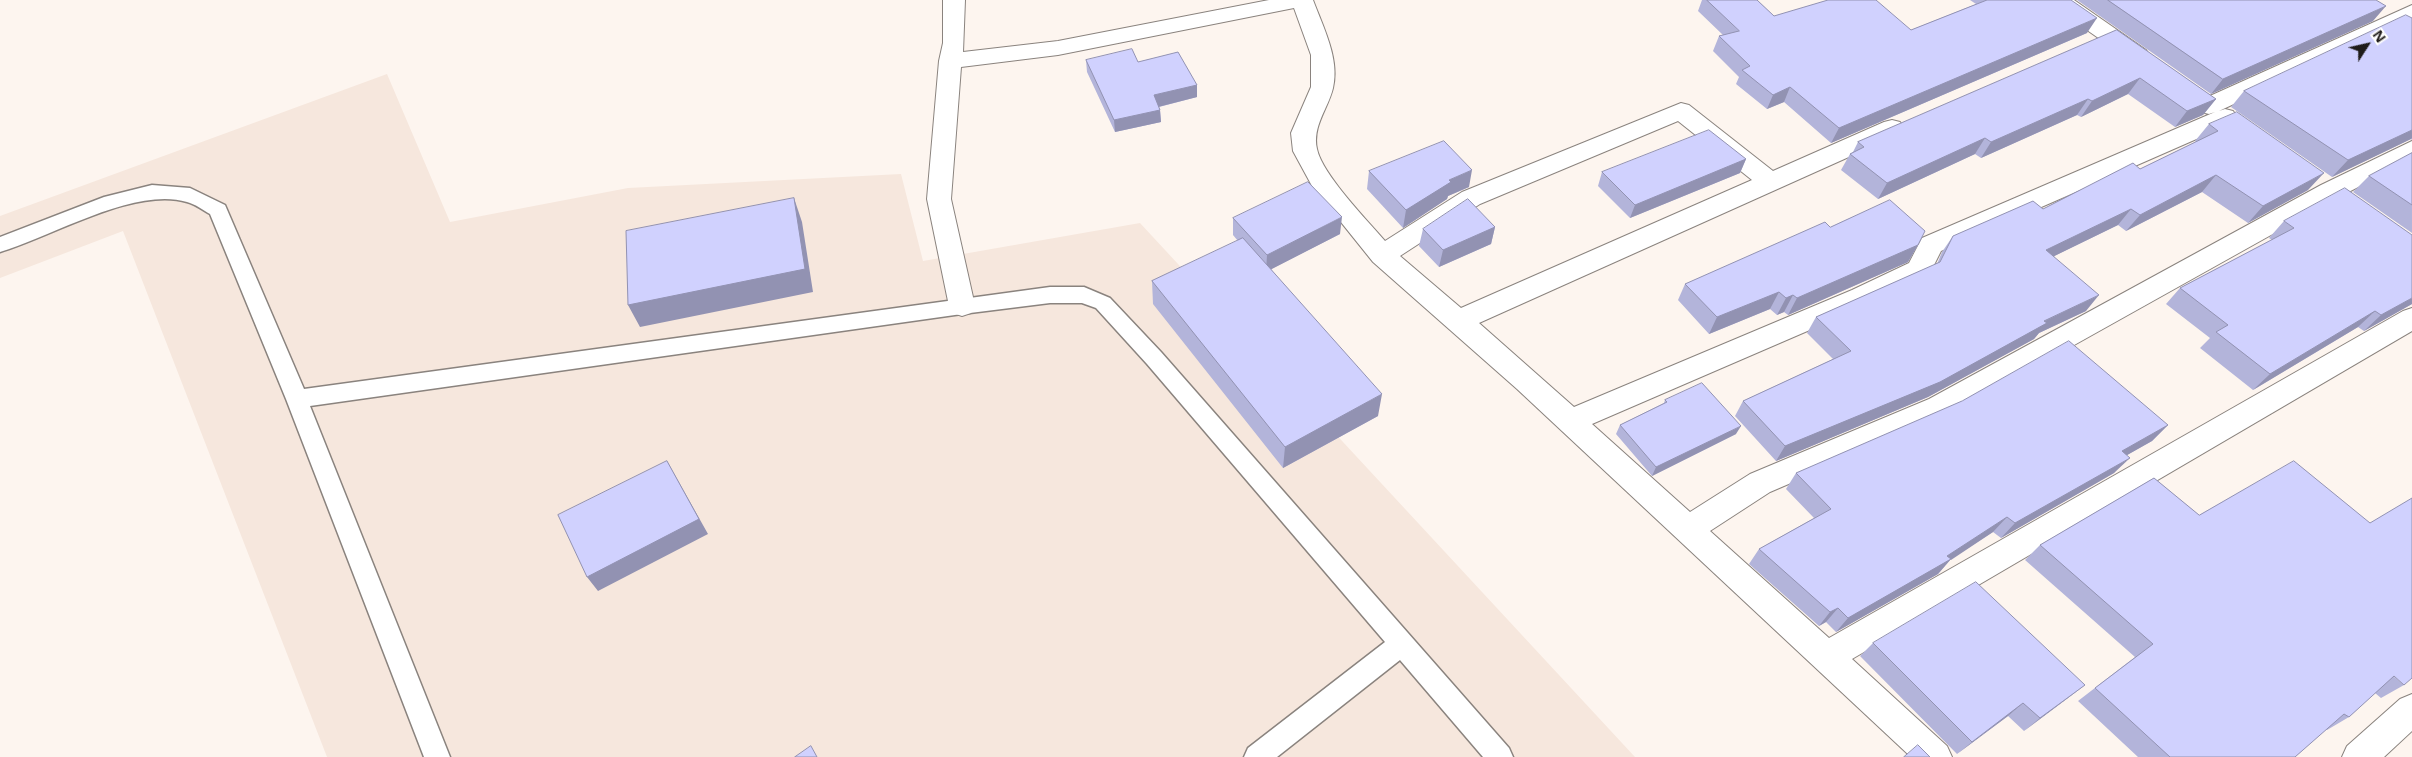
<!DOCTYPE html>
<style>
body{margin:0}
#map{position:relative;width:2412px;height:757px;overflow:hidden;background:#fdf5ef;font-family:"Open Sans",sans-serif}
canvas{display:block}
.north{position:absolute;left:2342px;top:20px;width:50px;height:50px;-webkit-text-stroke:4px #fff;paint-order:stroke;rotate:55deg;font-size:14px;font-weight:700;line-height:20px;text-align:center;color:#1f1c1a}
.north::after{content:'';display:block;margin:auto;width:18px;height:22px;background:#1f1c1a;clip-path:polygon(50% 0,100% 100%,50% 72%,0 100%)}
</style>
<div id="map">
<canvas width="2412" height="757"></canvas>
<div class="north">N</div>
</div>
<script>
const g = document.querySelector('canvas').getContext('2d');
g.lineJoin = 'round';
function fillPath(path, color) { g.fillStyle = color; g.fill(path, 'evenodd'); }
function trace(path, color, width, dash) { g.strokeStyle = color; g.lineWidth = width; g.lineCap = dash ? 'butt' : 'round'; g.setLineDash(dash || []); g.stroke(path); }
const built = new Path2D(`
 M387,74L450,222L628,188L901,174L923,261L1140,223L1635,757H327L123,231L0,278V216Z`);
const lane = new Path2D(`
 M152,185L190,188L225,205L304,389L1050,287H1084L1110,298L1161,352L1509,748L1513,757H1483L1400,660L1277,757H1244L1248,748L1385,642L1147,364L1096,308L1082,303H1050L962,314L310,406L450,757H424L286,399L210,214C203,210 195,204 187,202C135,186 51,237 0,252V237L104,197Z`);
const street = new Path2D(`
 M943,0H965L963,52L1058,41L1269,0H1313C1323,27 1340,59 1333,88C1328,109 1312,126 1317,149C1322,174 1367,220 1385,241L1462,192L1681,103L1689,105L1773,171L1884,122L1892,120L1900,122L1904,128L1900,134L1479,323L1574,407L1852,290L1909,263L1922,238L2215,112L2209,114L2201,112L2197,106L2201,100L2412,5V20L2219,111L2225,109L2233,111L2237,117L2233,123L1941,251L1928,277L1870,304L1592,424L1690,512L1750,474L1929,399L2321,185L2412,141V159L2339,197L1949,415L1770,492L1710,531L1829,638L2403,311L2412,308V331L1852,659L1947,746L1952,757H1911L1517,389L1373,262L1312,186L1293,151L1291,133L1311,87V55L1294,8L1058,55L961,67L951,199L975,306L971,313L962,316L953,313L949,306L927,199L939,61L943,43ZM1678,121L1752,180L1461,308L1400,256L1480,204Z
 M2048,0H2074L2146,50L2149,55L2146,60L2138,62L2130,60L2051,5Z
 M2412,694V731L2384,757H2342L2347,746L2400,699Z`);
const wall = new Path2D(`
 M1702,0H1757L1774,16L1911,30L1976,4L1970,0H2071L2087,33L1831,143L1784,102L1767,109L1736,84L1739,77L1713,51L1719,36L1723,35L1698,11Z
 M2077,0H2376L2373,21L2211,94Z
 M2412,18V140L2411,139L2332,177L2231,107L2244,91Z
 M2117,30L2216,99L2203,115L2175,127L2128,94L2081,117L2077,115L1981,158L1975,154L1878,199L1841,170L1850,154L1853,152L1858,142Z
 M1086,60L1138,62L1197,85V97L1159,107L1160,110L1161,122L1115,132L1087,72Z
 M2209,124L2308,190L2248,223L2202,192L2126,231L2118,225L2054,256L2086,311L2039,333L2034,339L1928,397L1776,461L1735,416L1743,401L1833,359L1807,333L1816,317L1937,264L1942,252L1953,236L2043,209L2140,169L2196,142L2195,141Z
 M2412,153V233L2353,192L2369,176Z
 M1746,159L1740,173L1630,218L1598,186L1602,172Z
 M1369,171L1469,187L1448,196L1447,199L1403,228L1367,189Z
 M1233,218L1340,234L1271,269L1378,416L1283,468L1153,304L1152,281L1238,241L1233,235Z
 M2284,221L2412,304L2364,331L2358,327L2253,390L2200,348L2210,338L2166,304L2180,288L2272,240L2269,238Z
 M1495,227L1491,244L1439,267L1419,246L1423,229Z
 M1830,227L1918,245L1908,262L1788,315L1784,312L1777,315L1770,309L1709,334L1678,300L1685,284Z
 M1665,400L1736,434L1652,476L1616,434L1620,425L1664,403Z
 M2168,425L2152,441L2127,455L2114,473L2001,538L1993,532L1951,559L1938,574L1836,632L1826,622L1819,626L1749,564L1759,549L1814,518L1786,489L1796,473Z
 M2154,478L2404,685L2381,698L2375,693L2349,717L2327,730L2326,729L2295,757H2138L2078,701L2135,657L2025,560L2040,545Z
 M1873,643L2085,685L2024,731L2008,716L1957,754L1860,656Z`);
const shadedWall = new Path2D(`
 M2386,6L2373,21L2211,94L2223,79Z
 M2097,18L2087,33L1831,143L1839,128Z
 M2140,78L2128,94L2081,117L2092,101Z
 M1197,85V97L1154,108V95Z
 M1790,87L1784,102L1767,109L1773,95Z
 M2088,99L2077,115L1981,158L1991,142Z
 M2216,99L2203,115L2175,127L2187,111Z
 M1160,110L1161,122L1115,132L1114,120Z
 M2412,130V138L2411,139L2332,177L2348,160Z
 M1985,138L1975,154L1878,199L1887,183Z
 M1746,159L1740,173L1630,218L1635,205Z
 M1472,170L1469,187L1448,196L1447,199L1403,228L1406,210L1449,180Z
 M2324,173L2308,190L2248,223L2263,206Z
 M2216,175L2202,192L2126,231L2140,215Z
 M794,198L802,222L813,292L640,327L628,305Z
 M2131,209L2118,225L2034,266L2046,250Z
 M1342,217L1340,234L1266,272L1267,255Z
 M1495,227L1491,244L1439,267L1443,250Z
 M1918,245L1908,262L1788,315L1797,298Z
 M1779,292L1770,309L1709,334L1717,317Z
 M1793,295L1784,312L1777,315L1786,298Z
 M2099,295L2086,311L2039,333L2034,339L1928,397L1776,461L1785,446Z
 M2412,298V304L2364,331L2381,315Z
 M2375,311L2358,327L2253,390L2270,374Z
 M1382,394L1378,416L1283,468L1285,447Z
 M2168,425L2152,441L2106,467L2122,451Z
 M1741,426L1736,434L1652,476L1656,467Z
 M2130,458L2114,473L2001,538L2015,523Z
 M667,461L708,534L598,591L587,577Z
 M2007,517L1993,532L1951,560V559L1938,574L1836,632L1848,618L1947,556Z
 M1838,608L1826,622L1819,626L1830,612Z
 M2085,685L2068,698L2024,731L2040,718Z
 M2023,703L2008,716L1957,754L1972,742Z`);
const building = new Path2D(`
 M1707,0H1757L1774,16L1828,0H1876L1911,30L1987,0H2071L2097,18L1839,128L1790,87L1773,95L1742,70L1750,66L1719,36L1739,31Z
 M2108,0H2376L2386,6L2223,79Z
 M2406,15L2412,18V130L2348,160L2244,91Z
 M2117,30L2216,99L2187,111L2140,78L2092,101L2088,99L1991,142L1985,138L1887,183L1850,154L1864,147L1858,142Z
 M1132,49L1138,62L1178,52L1197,85L1154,95L1160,110L1114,120L1086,60Z
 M2237,112L2324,173L2263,206L2216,175L2140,215L2131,209L2046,250L2099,295L2044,321L2047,323L1940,382L1785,446L1743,401L1851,351L1816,317L1940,262L1953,236L2033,201L2043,209L2133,163L2140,169L2218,131L2209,124Z
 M1709,130L1746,159L1635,205L1602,172Z
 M1444,141L1472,170L1449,180L1451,182L1406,210L1369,171Z
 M2412,153V205L2369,176Z
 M1308,182L1342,217L1267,255L1233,218Z
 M2345,188L2412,235V298L2381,315L2375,311L2270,374L2216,332L2228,325L2180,288L2294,228L2284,221Z
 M794,198L805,269L628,305L626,231Z
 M1468,199L1495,227L1443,250L1423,229Z
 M1890,200L1925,231L1918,245L1797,298L1793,295L1786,298L1779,292L1717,317L1685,284L1825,222L1830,227Z
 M1243,238L1382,394L1285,447L1152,281Z
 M2069,341L2168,425L2122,451L2130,458L2015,523L2007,517L1947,556L1951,559L1848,618L1838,608L1830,612L1759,549L1831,509L1796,473L1962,401Z
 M1702,383L1741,426L1656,467L1620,425L1667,402L1665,400Z
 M667,461L699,519L587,577L558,515Z
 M2294,461L2370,523L2412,498V678L2404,685L2394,676L2349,717L2344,714L2295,757H2170L2095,688L2153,644L2040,545L2154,478L2199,515Z
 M1976,582L2085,685L2040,718L2023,703L1972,742L1873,643Z
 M1918,745L1930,757H1904Z
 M811,746L817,757H795Z`);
fillPath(built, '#f6e7dd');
trace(lane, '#8a837e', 3);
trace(street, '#8a837e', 2);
fillPath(lane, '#fff');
fillPath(street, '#fff');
fillPath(wall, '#b3b4da');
fillPath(shadedWall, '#9292b2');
fillPath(building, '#d0d1fe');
trace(building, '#9292b2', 1);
</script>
